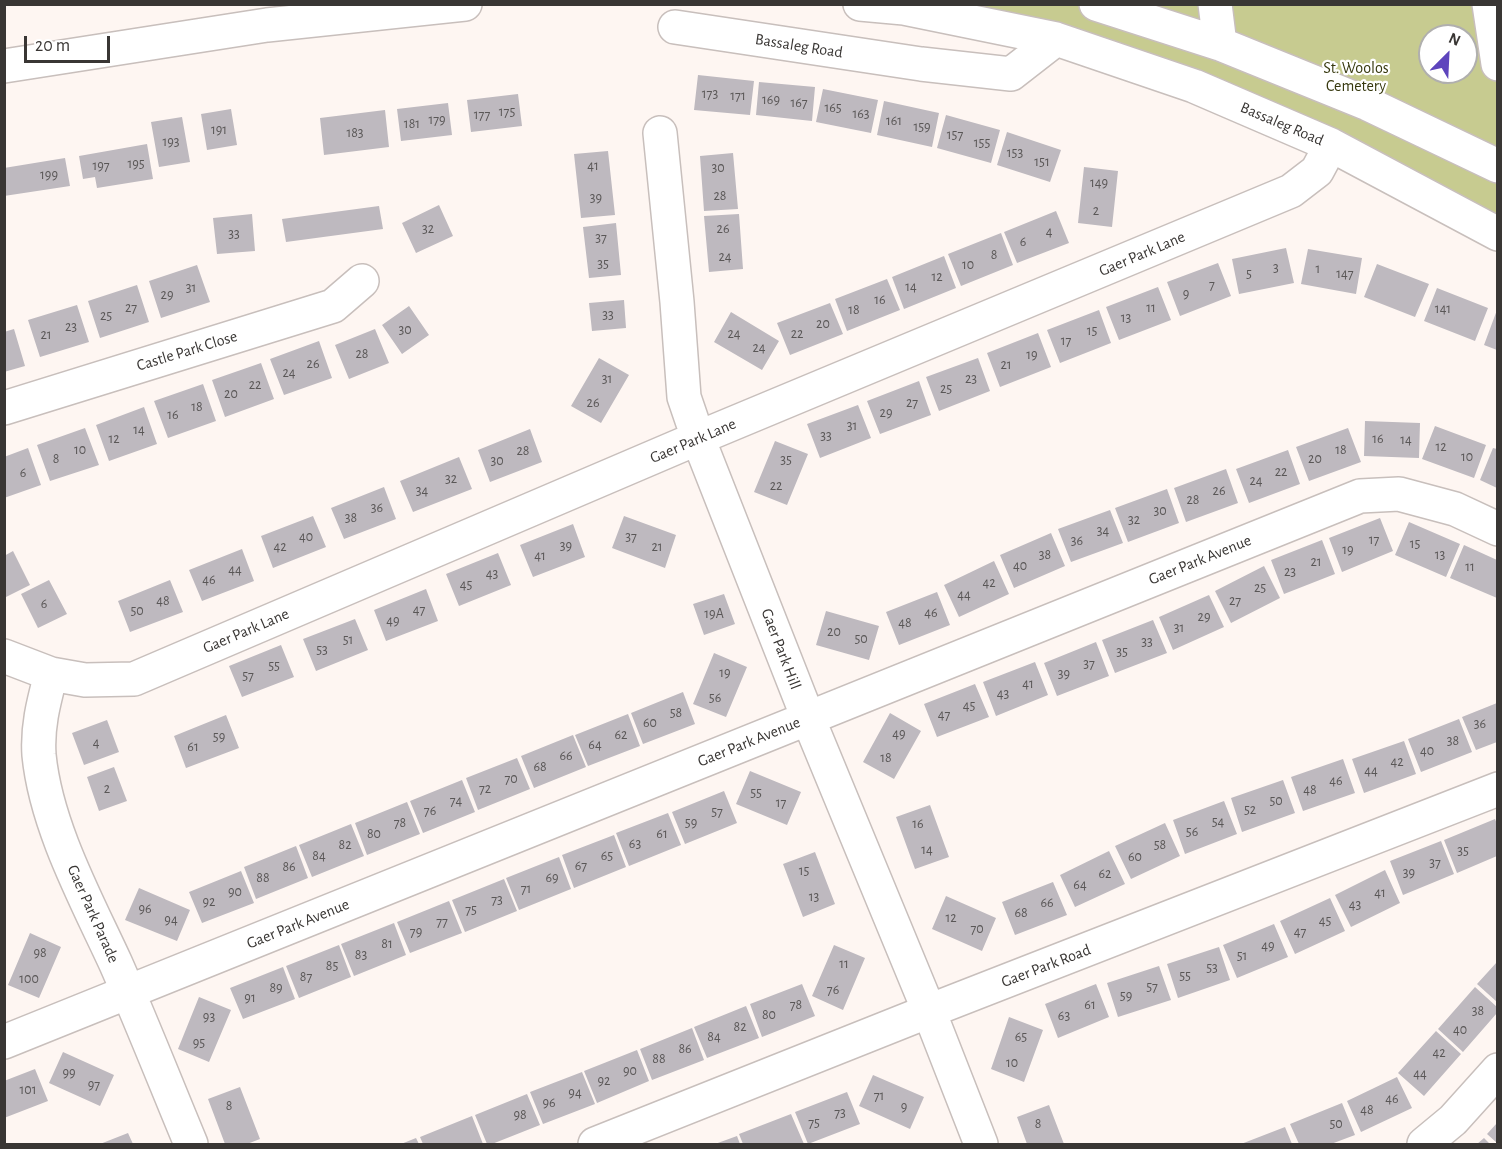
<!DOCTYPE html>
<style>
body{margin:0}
#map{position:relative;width:1502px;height:1149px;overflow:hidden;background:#fef6f2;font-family:"Alegreya Sans",sans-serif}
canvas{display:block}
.frame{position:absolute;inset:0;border:6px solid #393634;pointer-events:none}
.north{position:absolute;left:1418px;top:24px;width:60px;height:60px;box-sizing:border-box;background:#fff;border:2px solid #b0afae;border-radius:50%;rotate:24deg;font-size:16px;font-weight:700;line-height:24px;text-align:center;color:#393634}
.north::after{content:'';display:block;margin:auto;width:21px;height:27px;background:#5e45bd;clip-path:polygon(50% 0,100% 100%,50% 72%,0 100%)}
.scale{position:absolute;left:24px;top:36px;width:86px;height:27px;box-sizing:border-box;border:3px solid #393634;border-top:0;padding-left:8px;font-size:18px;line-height:21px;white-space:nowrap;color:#393634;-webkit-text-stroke:4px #fff;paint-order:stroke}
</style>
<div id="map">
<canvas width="1502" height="1149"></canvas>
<div class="frame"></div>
<div class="north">N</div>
<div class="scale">20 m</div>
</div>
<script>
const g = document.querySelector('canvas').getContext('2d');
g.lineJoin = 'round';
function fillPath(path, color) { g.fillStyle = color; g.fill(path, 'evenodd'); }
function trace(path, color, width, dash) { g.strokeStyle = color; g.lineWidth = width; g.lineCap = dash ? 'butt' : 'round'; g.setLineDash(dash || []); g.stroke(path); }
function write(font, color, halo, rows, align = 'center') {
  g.font = font + ' "Alegreya Sans",sans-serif'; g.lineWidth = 4.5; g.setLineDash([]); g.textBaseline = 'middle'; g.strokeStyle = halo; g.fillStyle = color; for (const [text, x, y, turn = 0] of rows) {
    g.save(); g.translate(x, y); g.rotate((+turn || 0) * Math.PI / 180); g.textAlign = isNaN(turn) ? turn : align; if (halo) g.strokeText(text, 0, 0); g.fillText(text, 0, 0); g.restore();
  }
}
const green = new Path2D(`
 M860,5H1497V234L1194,86ZM1430,36H1466V72H1430Z`);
const building = new Path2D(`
 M698,75L754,81L750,115L694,110Z
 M759,82L815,87L812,121L756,115Z
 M823,89L878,100L871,133L816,122Z
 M518,94L522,126L471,132L467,100Z
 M884,101L939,113L932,147L877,135Z
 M448,103L452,135L401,141L397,109Z
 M231,109L237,145L207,150L201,114Z
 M385,110L389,147L324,155L320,118Z
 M946,115L1000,130L991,163L937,148Z
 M182,117L190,162L159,167L151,122Z
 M1007,132L1061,150L1050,182L997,165Z
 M147,144L153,179L97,188L95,177L83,179L79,156Z
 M608,151L615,215L581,218L574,154Z
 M733,153L738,209L704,211L700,156Z
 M65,158L70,186L4,196V168Z
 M1084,167L1118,171L1112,227L1078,223Z
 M439,205L453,236L416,253L402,223Z
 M379,206L383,229L286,242L282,219Z
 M1056,211L1069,243L1017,263L1004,232Z
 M252,214L255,251L217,254L213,218Z
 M739,214L743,269L709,272L704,216Z
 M616,223L621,275L589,278L583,227Z
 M1001,233L1013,265L961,286L948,254Z
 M1286,248L1294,283L1239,294L1232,259Z
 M1308,249L1362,258L1356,294L1301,284Z
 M944,256L956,288L904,309L892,277Z
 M1218,263L1231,296L1180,316L1167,282Z
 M1377,264L1429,284L1415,317L1364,297Z
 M197,265L210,302L161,318L149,281Z
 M887,279L900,310L847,331L835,299Z
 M137,285L149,322L100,338L88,301Z
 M1158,287L1171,320L1119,340L1106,307Z
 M1437,288L1488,308L1475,341L1424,321Z
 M624,300L626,328L592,331L589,303Z
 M830,303L843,334L790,355L777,323Z
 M77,305L89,342L40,357L28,320Z
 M409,306L429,335L402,354L382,325Z
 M1099,310L1111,343L1060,363L1047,330Z
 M1497,310V350L1484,345Z
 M731,312L779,341L762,370L714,342Z
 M14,329L25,366L4,372V332Z
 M375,329L389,363L349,379L335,345Z
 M1038,333L1051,367L1000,387L987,353Z
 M319,341L332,378L284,395L270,359Z
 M599,358L629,375L601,423L571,406Z
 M978,358L990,391L939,411L926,377Z
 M261,363L274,399L225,417L212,380Z
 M919,381L931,415L880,434L867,401Z
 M203,384L216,421L168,438L154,401Z
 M858,405L871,438L820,458L807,424Z
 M144,407L157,444L109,461L96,425Z
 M1365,421L1420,423L1419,458L1364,456Z
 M1435,426L1486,445L1474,478L1422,459Z
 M85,428L99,465L50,481L37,445Z
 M1348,428L1361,462L1309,481L1296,447Z
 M530,429L542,462L490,482L478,450Z
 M775,441L808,454L787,505L754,492Z
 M28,448L41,485L4,498V457Z
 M1493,448L1497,449V488L1480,480Z
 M1288,450L1300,484L1249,503L1236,469Z
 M459,457L472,489L413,512L400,481Z
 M1226,469L1238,503L1186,522L1174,488Z
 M384,487L396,519L344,539L331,508Z
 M1167,489L1179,523L1128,542L1115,508Z
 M1110,510L1123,543L1071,562L1058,529Z
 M313,516L326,547L273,568L261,536Z
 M624,516L676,535L665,568L612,548Z
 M1380,518L1393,551L1342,572L1329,538Z
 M1409,522L1460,544L1446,577L1395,555Z
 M573,524L585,557L533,577L520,545Z
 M1051,533L1065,566L1014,588L1000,555Z
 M1322,540L1335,574L1284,594L1271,560Z
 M1464,545L1497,560V598L1450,578Z
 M242,549L254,581L202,601L189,570Z
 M13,551L30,585L4,598V556Z
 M498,553L511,585L459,606L446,574Z
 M994,561L1009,594L959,617L944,585Z
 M1264,566L1280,598L1231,623L1215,591Z
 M49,580L67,614L38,628L21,594Z
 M170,580L183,612L130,632L118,601Z
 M426,589L438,621L386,641L374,610Z
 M937,592L950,625L899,645L886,612Z
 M724,594L735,624L704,635L693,604Z
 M1209,595L1224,627L1173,650L1159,617Z
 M826,611L879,626L869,660L816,645Z
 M355,619L368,650L316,671L303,639Z
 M1153,620L1167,653L1115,673L1102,640Z
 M1096,642L1109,676L1057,696L1044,663Z
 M281,645L294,677L242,697L229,666Z
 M714,653L747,667L726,717L693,704Z
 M1035,662L1048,695L996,716L983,682Z
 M975,684L989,717L937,737L924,704Z
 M683,692L695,724L643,744L631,713Z
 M1497,703V742L1476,750L1462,717Z
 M890,713L921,731L894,779L863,762Z
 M628,714L640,746L588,766L575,735Z
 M226,715L239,748L186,768L174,736Z
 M1459,719L1472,752L1421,772L1408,739Z
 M107,720L119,752L84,765L72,733Z
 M573,735L586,767L534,788L521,756Z
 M1404,741L1416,774L1364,793L1352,759Z
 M517,758L530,789L478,810L466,778Z
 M1343,759L1355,793L1303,811L1291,777Z
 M114,767L127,801L99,811L87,777Z
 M750,771L801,792L787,825L736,804Z
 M462,780L475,812L423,833L410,801Z
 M1283,780L1295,813L1242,832L1231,798Z
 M724,791L737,823L685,844L672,812Z
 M1224,801L1237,834L1185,854L1173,820Z
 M407,802L420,834L367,855L355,823Z
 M930,805L949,857L915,869L896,817Z
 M668,813L681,845L629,866L616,833Z
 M1495,819L1497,824V856L1457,873L1444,840Z
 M1165,823L1180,856L1131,879L1115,846Z
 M351,824L364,856L312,877L299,845Z
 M614,835L626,867L574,888L562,855Z
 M1441,841L1454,874L1403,895L1390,861Z
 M296,846L308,878L256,899L244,867Z
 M1109,851L1125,884L1075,907L1060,875Z
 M815,852L835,904L803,917L783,864Z
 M559,857L571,889L519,910L506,878Z
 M1385,870L1400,903L1351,927L1335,895Z
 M241,871L254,903L202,923L189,892Z
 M504,879L517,911L465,932L452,900Z
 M1053,882L1067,915L1015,935L1002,902Z
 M139,888L190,910L177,941L125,920Z
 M946,896L996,918L982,951L932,929Z
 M1330,898L1345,931L1295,954L1280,921Z
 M449,901L462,933L410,953L397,922Z
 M394,923L406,955L354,976L341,944Z
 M1274,924L1288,957L1237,978L1223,945Z
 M30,933L61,947L39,998L8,985Z
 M339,945L351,977L299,998L286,966Z
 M834,945L865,958L843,1010L812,996Z
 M1219,947L1230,980L1178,998L1167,964Z
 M1497,962V1002L1477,984Z
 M1159,966L1171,1000L1118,1017L1107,983Z
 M283,967L295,999L243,1019L230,988Z
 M802,984L815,1016L762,1037L750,1004Z
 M1096,984L1109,1017L1058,1038L1045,1004Z
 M1475,987L1497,1007V1013L1463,1052L1438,1029Z
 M199,997L231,1010L209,1062L178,1049Z
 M746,1006L759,1038L707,1058L694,1027Z
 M1009,1017L1043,1030L1024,1082L991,1069Z
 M692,1028L704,1060L652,1080L640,1049Z
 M1436,1031L1461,1054L1424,1096L1398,1073Z
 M637,1050L649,1081L597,1103L584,1071Z
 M63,1052L114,1075L100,1106L49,1083Z
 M35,1069L48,1101L4,1118V1081Z
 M582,1072L595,1104L543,1124L530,1092Z
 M873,1075L924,1097L910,1129L859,1106Z
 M1397,1077L1412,1108L1361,1132L1347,1101Z
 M240,1087L260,1139L247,1144H225L208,1099Z
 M847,1092L860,1124L808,1144L795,1112Z
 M527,1094L540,1125L492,1144H487L475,1115Z
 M1342,1103L1355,1135L1331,1144H1299L1290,1124Z
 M1049,1105L1064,1144H1027L1017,1117Z
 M791,1114L804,1144H743L739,1134Z
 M472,1116L483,1144H423L420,1137Z
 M1497,1123V1143L1487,1134Z
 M1285,1127L1292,1144H1241Z
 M128,1133L133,1144H100Z
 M737,1136L740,1144H715Z
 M416,1138L419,1144H401Z
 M1484,1138L1490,1144H1477Z`);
const minor = new Path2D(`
 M860,4L904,8L1056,39L1194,86L1331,145L1498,234
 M1096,4L1220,44
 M1215,4L1220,44L1368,104L1498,166
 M1489,4L1498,64
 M675,27L921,64L1011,74L1056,39
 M4,66L267,25L465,4
 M660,133L677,302L684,397L698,438L808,718L929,1011L981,1144
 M4,408L333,306L362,281
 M4,656L51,674L85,680L134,679L698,438L1291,191L1317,171L1331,145
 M51,674C44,701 37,726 39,755C46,826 86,899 116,964C142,1023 166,1084 191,1144
 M4,1042L1360,496L1399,494L1455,509L1498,529
 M595,1144L929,1011L1498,789
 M1424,1144L1453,1120L1498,1070`);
const numberNames = [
 ["173",710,94],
 ["171",738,96],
 ["169",771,100],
 ["167",799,103],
 ["165",833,108],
 ["175",507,112],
 ["163",861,114],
 ["177",482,115],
 ["179",437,120],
 ["161",894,121],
 ["181",412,124],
 ["159",922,127],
 ["191",219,130],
 ["183",355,133],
 ["157",955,135],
 ["193",171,142],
 ["155",982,143],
 ["153",1015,153],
 ["151",1042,162],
 ["195",136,164],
 ["197",101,166],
 ["41",593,166],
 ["30",718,168],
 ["199",49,175],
 ["149",1099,183],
 ["28",720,196],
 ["39",596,198],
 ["2",1096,211],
 ["32",428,229],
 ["26",723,229],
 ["4",1049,232],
 ["33",234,234],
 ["37",601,238],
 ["6",1023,242],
 ["8",994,255],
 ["24",725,257],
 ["35",603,264],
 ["10",968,265],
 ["3",1276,268],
 ["1",1318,269],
 ["5",1249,274],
 ["147",1345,274],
 ["12",937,277],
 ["7",1212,285],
 ["14",911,287],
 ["31",191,288],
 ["9",1186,294],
 ["29",167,295],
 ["16",880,300],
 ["27",131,308],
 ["11",1151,308],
 ["141",1443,309],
 ["18",854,310],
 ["33",608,315],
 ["25",106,316],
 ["13",1126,318],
 ["20",823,324],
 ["23",71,327],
 ["30",405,330],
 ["15",1092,331],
 ["24",734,334],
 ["22",797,334],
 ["21",46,335],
 ["17",1066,341],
 ["24",759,348],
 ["28",362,354],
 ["19",1032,355],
 ["26",313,364],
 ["21",1006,365],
 ["24",289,373],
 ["31",607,379],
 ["23",971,379],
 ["22",255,385],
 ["25",946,389],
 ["20",231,394],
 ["26",593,403],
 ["27",912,403],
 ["18",197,407],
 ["29",886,413],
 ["16",173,415],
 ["31",852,426],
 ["14",139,430],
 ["33",826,436],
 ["12",114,439],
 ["16",1378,439],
 ["14",1406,440],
 ["12",1441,447],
 ["10",80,450],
 ["18",1341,450],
 ["28",523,451],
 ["10",1467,457],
 ["8",56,459],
 ["20",1315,459],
 ["35",786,460],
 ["30",497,461],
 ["22",1281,472],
 ["6",23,473],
 ["32",451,479],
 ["24",1256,481],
 ["22",776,486],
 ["34",422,491],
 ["26",1219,491],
 ["28",1193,500],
 ["36",377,508],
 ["30",1160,511],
 ["38",351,518],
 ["32",1134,520],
 ["34",1103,531],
 ["40",306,537],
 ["37",631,537],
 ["17",1374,540],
 ["36",1077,541],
 ["15",1415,544],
 ["39",566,546],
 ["42",280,547],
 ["21",657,547],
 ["19",1348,550],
 ["38",1045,555],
 ["13",1440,555],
 ["41",540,556],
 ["21",1316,562],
 ["40",1020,566],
 ["11",1470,567],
 ["44",235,570],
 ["23",1290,572],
 ["43",492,574],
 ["46",209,580],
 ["42",989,583],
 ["45",466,585],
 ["25",1260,588],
 ["44",964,595],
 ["48",163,601],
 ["27",1235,601],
 ["6",44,604],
 ["47",419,610],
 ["50",137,611],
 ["46",931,613],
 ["19A",714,614],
 ["29",1204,617],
 ["49",393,621],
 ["48",905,623],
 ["31",1179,628],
 ["20",834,632],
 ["50",861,639],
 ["51",348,640],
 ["33",1147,642],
 ["53",322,650],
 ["35",1122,652],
 ["37",1089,664],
 ["55",274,666],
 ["19",725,673],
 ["39",1064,674],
 ["57",248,676],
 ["41",1028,684],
 ["43",1003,694],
 ["56",715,698],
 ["45",969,706],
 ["58",676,713],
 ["47",944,715],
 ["60",650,723],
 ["36",1480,724],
 ["49",899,734],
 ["62",621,735],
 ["59",219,737],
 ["38",1453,741],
 ["4",96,743],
 ["64",595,745],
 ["61",193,747],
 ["40",1427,751],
 ["66",566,756],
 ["18",886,758],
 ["42",1397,762],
 ["68",540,767],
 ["44",1371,771],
 ["70",511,779],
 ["46",1336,781],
 ["2",107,789],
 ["72",485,789],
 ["48",1310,790],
 ["55",756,793],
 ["74",456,801],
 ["50",1276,801],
 ["17",781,803],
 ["52",1250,810],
 ["76",430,811],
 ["57",717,812],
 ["54",1218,822],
 ["78",400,823],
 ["59",691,823],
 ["16",918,824],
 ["56",1192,832],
 ["80",374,834],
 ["61",662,834],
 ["63",635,844],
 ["82",345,845],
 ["58",1160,845],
 ["14",927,850],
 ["35",1463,851],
 ["84",319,856],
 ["65",607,856],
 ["60",1135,857],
 ["37",1435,863],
 ["67",581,866],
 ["86",289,867],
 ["15",804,871],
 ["39",1409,873],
 ["62",1105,874],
 ["88",263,878],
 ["69",552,878],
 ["64",1080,885],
 ["71",526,889],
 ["90",235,892],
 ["41",1380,893],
 ["13",814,897],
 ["73",497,900],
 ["92",209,902],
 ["66",1047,903],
 ["43",1355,905],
 ["96",145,909],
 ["75",471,910],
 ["68",1021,913],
 ["12",951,918],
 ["94",171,920],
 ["45",1325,921],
 ["77",442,922],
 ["70",977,929],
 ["79",416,932],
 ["47",1300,932],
 ["81",387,944],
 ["49",1268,946],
 ["98",40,953],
 ["83",361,955],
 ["51",1242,956],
 ["11",844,964],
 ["85",332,966],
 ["53",1212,968],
 ["55",1185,976],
 ["87",306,977],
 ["100",29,979],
 ["57",1152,987],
 ["89",276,988],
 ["76",833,990],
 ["59",1126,996],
 ["91",250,998],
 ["78",796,1005],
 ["61",1090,1005],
 ["38",1478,1011],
 ["80",769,1015],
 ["63",1064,1016],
 ["93",209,1017],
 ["82",740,1027],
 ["40",1460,1030],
 ["84",714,1037],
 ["65",1021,1037],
 ["95",199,1043],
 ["86",685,1049],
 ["42",1439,1053],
 ["88",659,1059],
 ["10",1012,1063],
 ["90",630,1071],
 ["99",69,1073],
 ["44",1420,1074],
 ["92",604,1081],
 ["97",94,1085],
 ["101",28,1090],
 ["94",575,1093],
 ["71",879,1096],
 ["46",1392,1099],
 ["96",549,1103],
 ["8",229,1106],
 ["9",904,1107],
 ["48",1367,1110],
 ["73",840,1113],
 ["98",520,1115],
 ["75",814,1123],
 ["8",1038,1124],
 ["50",1336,1124]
];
const streetNames = [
 ["Bassaleg Road",799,46,9],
 ["Bassaleg Road",1282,124,23],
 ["Gaer Park Lane",1142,254,-23],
 ["Castle Park Close",187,351,-17],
 ["Gaer Park Lane",693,441,-23],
 ["Gaer Park Avenue",1200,560,-22],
 ["Gaer Park Lane",246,631,-23],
 ["Gaer Park Hill",781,649,69],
 ["Gaer Park Avenue",749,742,-22],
 ["Gaer Park Parade",93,914,66],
 ["Gaer Park Avenue",298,924,-22],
 ["Gaer Park Road",1046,966,-21]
];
const parkNames = [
 ["St. Woolos",1356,68],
 ["Cemetery",1356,86]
];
fillPath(green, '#c7cb90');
fillPath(building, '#beb9bf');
trace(minor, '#c8bfbc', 36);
trace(minor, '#fff', 33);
write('14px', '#5a5757', null, numberNames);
write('16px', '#393634', '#fff', streetNames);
write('16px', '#37390f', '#fff', parkNames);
</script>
